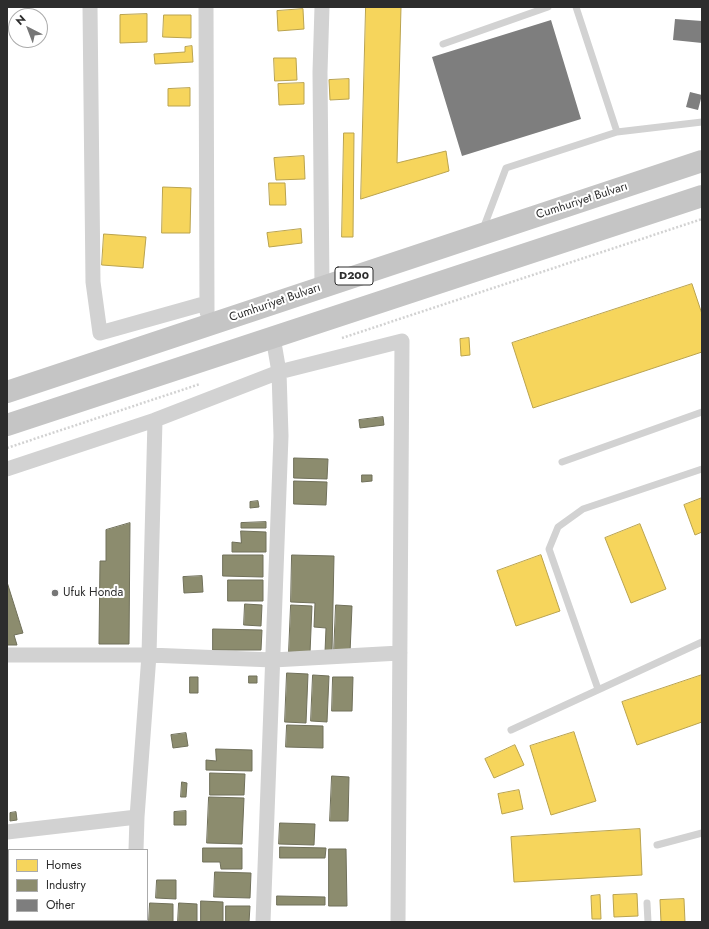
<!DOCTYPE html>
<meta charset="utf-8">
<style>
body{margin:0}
#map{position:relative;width:709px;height:929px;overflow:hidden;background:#fff;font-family:Jost,sans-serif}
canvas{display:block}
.frame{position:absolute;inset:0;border:8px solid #2d2d2d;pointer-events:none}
.legend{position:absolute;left:8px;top:849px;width:140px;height:72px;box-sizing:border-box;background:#fff;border:1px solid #ababab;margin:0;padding:5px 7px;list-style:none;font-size:12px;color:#2d2d2d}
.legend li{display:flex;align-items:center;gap:8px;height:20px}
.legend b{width:20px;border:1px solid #ababab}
.north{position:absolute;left:8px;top:8px;width:40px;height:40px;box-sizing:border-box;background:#fff;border:1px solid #ababab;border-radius:50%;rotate:318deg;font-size:11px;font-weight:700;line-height:16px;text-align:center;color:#2d2d2d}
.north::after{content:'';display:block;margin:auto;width:14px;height:18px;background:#767676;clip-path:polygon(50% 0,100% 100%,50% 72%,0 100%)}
</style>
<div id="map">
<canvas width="709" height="929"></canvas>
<div class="frame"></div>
<ul class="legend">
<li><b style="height:11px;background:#f6d55c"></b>Homes</li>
<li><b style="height:11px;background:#8c8c6e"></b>Industry</li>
<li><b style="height:11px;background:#7e7e7e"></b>Other</li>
</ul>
<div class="north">N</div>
</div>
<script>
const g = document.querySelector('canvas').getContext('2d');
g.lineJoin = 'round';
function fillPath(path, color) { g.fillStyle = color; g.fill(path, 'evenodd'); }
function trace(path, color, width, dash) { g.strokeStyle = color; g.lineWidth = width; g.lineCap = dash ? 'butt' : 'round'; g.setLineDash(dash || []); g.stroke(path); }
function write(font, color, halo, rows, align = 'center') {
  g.font = font + ' Jost,sans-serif'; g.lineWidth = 4; g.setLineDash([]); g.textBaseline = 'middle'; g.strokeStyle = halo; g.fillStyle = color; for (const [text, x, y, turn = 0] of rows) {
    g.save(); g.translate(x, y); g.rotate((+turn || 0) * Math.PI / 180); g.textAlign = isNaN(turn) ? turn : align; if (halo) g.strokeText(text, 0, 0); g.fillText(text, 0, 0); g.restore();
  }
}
const homes = new Path2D(`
 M366,7H401L397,163L446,151L449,171L361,199Z
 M303,9L304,29L278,31L277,11Z
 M147,14V42L120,43V15Z
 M164,15H191V38L163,37Z
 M192,46L193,62L155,64L154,54L185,52V47Z
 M274,58H296L297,80L275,81Z
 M349,79V99L330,100L329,80Z
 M304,83V104L279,105L278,84Z
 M190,88V106H168V89Z
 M344,133H354L353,237H342Z
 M304,156L305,179L276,180L274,158Z
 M269,183H285L286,205H270Z
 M163,187L191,188L190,233H162Z
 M301,229L302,243L269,247L267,233Z
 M104,234L146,237L143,268L102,265Z
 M692,284L702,314V352L533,408L512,343Z
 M469,338L470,355L461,356L460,339Z
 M702,498V532L695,535L684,505Z
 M640,524L666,589L631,603L605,538Z
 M541,555L560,611L516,626L497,571Z
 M702,675V722L637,745L622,702Z
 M574,732L596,801L551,815L530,746Z
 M515,745L524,765L494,778L485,759Z
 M519,790L523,809L502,814L498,794Z
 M640,829L642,875L514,882L511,837Z
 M637,894L638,916L614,917L613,895Z
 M600,895L601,919H592L591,896Z
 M684,899L685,922H661L660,900Z`);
const industry = new Path2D(`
 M383,417L384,425L360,428L359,420Z
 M294,458L328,459L327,479L294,478Z
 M362,475H372V481L362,482Z
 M294,481L327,482L326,505L294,504Z
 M258,501L259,507L250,508V502Z
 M266,522V528H241V523Z
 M130,523L129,644H99L100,561H106V530Z
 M241,531L266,532V552H232V542L241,543Z
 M223,555H263V577L223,576Z
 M292,555L334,556L332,652H325L326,628L314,627L315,603L291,602Z
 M202,576L203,592L184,593L183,577Z
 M228,580H263V601H228Z
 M7,582L23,633L14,635L17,645H7Z
 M245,604L262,605L261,626L244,625Z
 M291,605L312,606L310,653L289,652Z
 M336,605L352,606L350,653H334Z
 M213,629L262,630L261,650H213Z
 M287,673L308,674L306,723L285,722Z
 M313,675L329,676L327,722L311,721Z
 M249,676H257V683H249Z
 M190,677H198V693H190Z
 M333,677H353L352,711H332Z
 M287,725L323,726V748L286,747Z
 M186,733L188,746L173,748L171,735Z
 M216,749L252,750V771L206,770V760L216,761Z
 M210,773L245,774L244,795H210Z
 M332,776L349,777L348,821H330Z
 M182,782L187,783L186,797H181Z
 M209,797L244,798L242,844L207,843Z
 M186,811V825H174V812Z
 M16,812L17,820L10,821V813Z
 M280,823L315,824L314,845L279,844Z
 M280,847L326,848L325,858H280Z
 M203,848H242V869H221L220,862H203Z
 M329,849H346L347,906H329Z
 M215,872L251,873L250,898L214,897Z
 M157,880H176V899L156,898Z
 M277,896L325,897V905H277Z
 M201,901L223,902V922H201Z
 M150,903L173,904V922H149Z
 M179,903L197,904V922H178Z
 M226,906H250L249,922H226Z
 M26,920H52V922H26Z
 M55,920H76V922H55Z
 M79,920H102V922H79Z
 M104,920H127V922H104Z`);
const building = new Path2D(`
 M675,19L702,21V43L673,40Z
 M551,20L581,119L462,156L432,57Z
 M690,92L702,95L698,110L686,107Z`);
const path = new Path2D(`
 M342,338L702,219
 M7,448L200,384`);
const service = new Path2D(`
 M576,7L617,132L702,122
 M443,44L548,7
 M483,229L506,168L617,132
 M562,462L702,412
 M598,689L549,549L558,527L583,509L702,469
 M511,730L702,642
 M657,845L702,833
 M647,903L648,922`);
const minor = new Path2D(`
 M90,7L93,282L100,333L207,303
 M206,7L207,312
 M322,287L320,72L322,7
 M7,469L155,420L279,372L402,341L398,922
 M7,655H149L273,660L400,653
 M7,832L137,817
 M136,850L137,817L149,655L155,420
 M134,922V920
 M263,922L281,436L279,372L273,337`);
const primary = new Path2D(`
 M7,392L702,161
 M7,425L702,196`);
const markers = [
 [55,593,4,"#767676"]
];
const shields = [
 [354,276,38]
];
const shieldNames = [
 ["D200",354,276]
];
const streetNames = [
 ["Cumhuriyet Bulvarı",582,201,-18],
 ["Cumhuriyet Bulvarı",275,303,-19]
];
const poiNames = [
 ["Ufuk Honda",63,593]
];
fillPath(homes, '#f6d55c');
trace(homes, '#baa34e', 1);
fillPath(industry, '#8c8c6e');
trace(industry, '#70705a', 1);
fillPath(building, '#7e7e7e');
trace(path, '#d2d2d2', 2.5, [2, 2]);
trace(service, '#d2d2d2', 7);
trace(minor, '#d2d2d2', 15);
trace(primary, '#c5c5c5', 22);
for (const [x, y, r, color] of markers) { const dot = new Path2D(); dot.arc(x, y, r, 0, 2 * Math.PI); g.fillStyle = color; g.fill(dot); trace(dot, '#fff', 1.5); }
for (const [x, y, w] of shields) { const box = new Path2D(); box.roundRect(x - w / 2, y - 9, w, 18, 3); g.fillStyle = '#fff'; g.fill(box); trace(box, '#2d2d2d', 1); }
write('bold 11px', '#2d2d2d', null, shieldNames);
write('12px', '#2d2d2d', '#fff', streetNames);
write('12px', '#2d2d2d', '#fff', poiNames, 'left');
</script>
